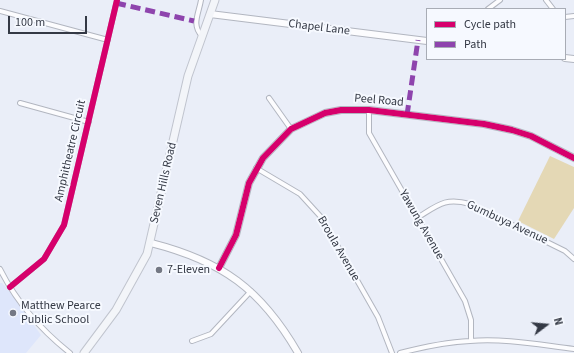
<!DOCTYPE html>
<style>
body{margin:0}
#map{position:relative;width:574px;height:353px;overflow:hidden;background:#eaeef8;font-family:"Source Sans 3",sans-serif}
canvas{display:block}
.legend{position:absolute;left:426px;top:8px;width:140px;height:52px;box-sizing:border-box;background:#f6f9ff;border:1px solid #a8acb5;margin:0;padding:5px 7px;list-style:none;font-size:12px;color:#343945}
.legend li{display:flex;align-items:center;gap:8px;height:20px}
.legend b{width:20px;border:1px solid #a8acb5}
.north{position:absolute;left:526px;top:305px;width:40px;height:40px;-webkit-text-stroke:3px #f6f9ff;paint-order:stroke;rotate:74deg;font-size:11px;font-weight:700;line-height:16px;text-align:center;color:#343945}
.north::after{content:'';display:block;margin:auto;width:14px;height:18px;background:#343945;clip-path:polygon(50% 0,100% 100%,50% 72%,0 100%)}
.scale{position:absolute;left:8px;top:16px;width:79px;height:18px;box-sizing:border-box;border:2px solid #343945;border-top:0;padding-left:5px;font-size:12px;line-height:14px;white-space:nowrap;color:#343945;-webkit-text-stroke:3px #f6f9ff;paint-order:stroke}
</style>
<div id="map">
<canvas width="574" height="353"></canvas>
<ul class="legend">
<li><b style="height:5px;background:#d6006c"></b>Cycle path</li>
<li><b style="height:5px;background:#8e44ad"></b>Path</li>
</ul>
<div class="north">N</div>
<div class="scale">100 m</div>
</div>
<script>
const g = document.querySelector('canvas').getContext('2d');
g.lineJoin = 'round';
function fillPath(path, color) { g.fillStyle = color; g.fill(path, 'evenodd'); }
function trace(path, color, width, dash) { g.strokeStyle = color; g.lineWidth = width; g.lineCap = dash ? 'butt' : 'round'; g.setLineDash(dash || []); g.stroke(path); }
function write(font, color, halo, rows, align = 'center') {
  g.font = font + ' "Source Sans 3",sans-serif'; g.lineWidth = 4; g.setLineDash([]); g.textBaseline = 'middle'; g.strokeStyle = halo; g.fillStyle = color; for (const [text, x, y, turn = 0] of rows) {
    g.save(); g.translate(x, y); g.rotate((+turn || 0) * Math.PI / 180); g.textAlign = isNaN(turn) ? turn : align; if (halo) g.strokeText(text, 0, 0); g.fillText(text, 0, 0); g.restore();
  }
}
const built = new Path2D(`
 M0,283H2L9,291L41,335L26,353H0Z`);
const green = new Path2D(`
 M550,156L574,167V208L554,239L518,221Z`);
const street = new Path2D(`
 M201,0C199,13 191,25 202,36
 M546,0L553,9
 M488,9L500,0
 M0,11L108,40
 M565,17L574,16
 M269,98L291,129
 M20,103L89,122
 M369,110V133L465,301L471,320V341
 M256,168L300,194L321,217L378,317L392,353
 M417,218C438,205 445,197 470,204L565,251L574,259
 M0,269C17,303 41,330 70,353
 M10,287L44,259L64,225L117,0
 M192,341L211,334L251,291
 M400,353C423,347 446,342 470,341C504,338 540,345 574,349`);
const secondary = new Path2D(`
 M210,14L427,41
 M565,58L574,59
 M151,243C222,261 261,289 298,353
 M219,268L236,235L249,183L263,158L291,129L325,113L341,110H369L484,124L512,130L531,136L574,158`);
const primary = new Path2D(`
 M84,353L116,310L147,254L188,76L215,0`);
const quiet = new Path2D(`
 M116,3L194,21
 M407,115L418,40`);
const cycleway = new Path2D(`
 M219,268L236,235L249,183L263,158L291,129L325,113L341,110H369L484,124L512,130L531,136L574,158
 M10,287L44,259L64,225L117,0`);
const markers = [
 [159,270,4,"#747884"],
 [13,313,4,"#747884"]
];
const streetNames = [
 ["Chapel Lane",319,28,7],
 ["Peel Road",379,101,5],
 ["Amphitheatre Circuit",71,151,-77],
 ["Seven Hills Road",164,183,-77],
 ["Gumbuya Avenue",507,223,25],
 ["Yawung Avenue",421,225,60],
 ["Broula Avenue",338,249,60]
];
const poiNames = [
 ["7-Eleven",167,270],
 ["Matthew Pearce",21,306],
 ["Public School",21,320]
];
fillPath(built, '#dee6fb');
fillPath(green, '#e4d8b5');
trace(street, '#b2b6c0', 6);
trace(secondary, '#b2b6c0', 8);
trace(primary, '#c0c4ce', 9);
trace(street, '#fcfcfe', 4);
trace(secondary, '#fcfcfe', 6);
trace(primary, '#f3f5f9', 7);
trace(quiet, '#8e44ad', 5, [10, 5]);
trace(cycleway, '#d6006c', 6);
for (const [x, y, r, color] of markers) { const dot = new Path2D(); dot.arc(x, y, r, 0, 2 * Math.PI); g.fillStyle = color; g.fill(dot); trace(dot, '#f6f9ff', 1.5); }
write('12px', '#343945', '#f6f9ff', streetNames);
write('12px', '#343945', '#f6f9ff', poiNames, 'left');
</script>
